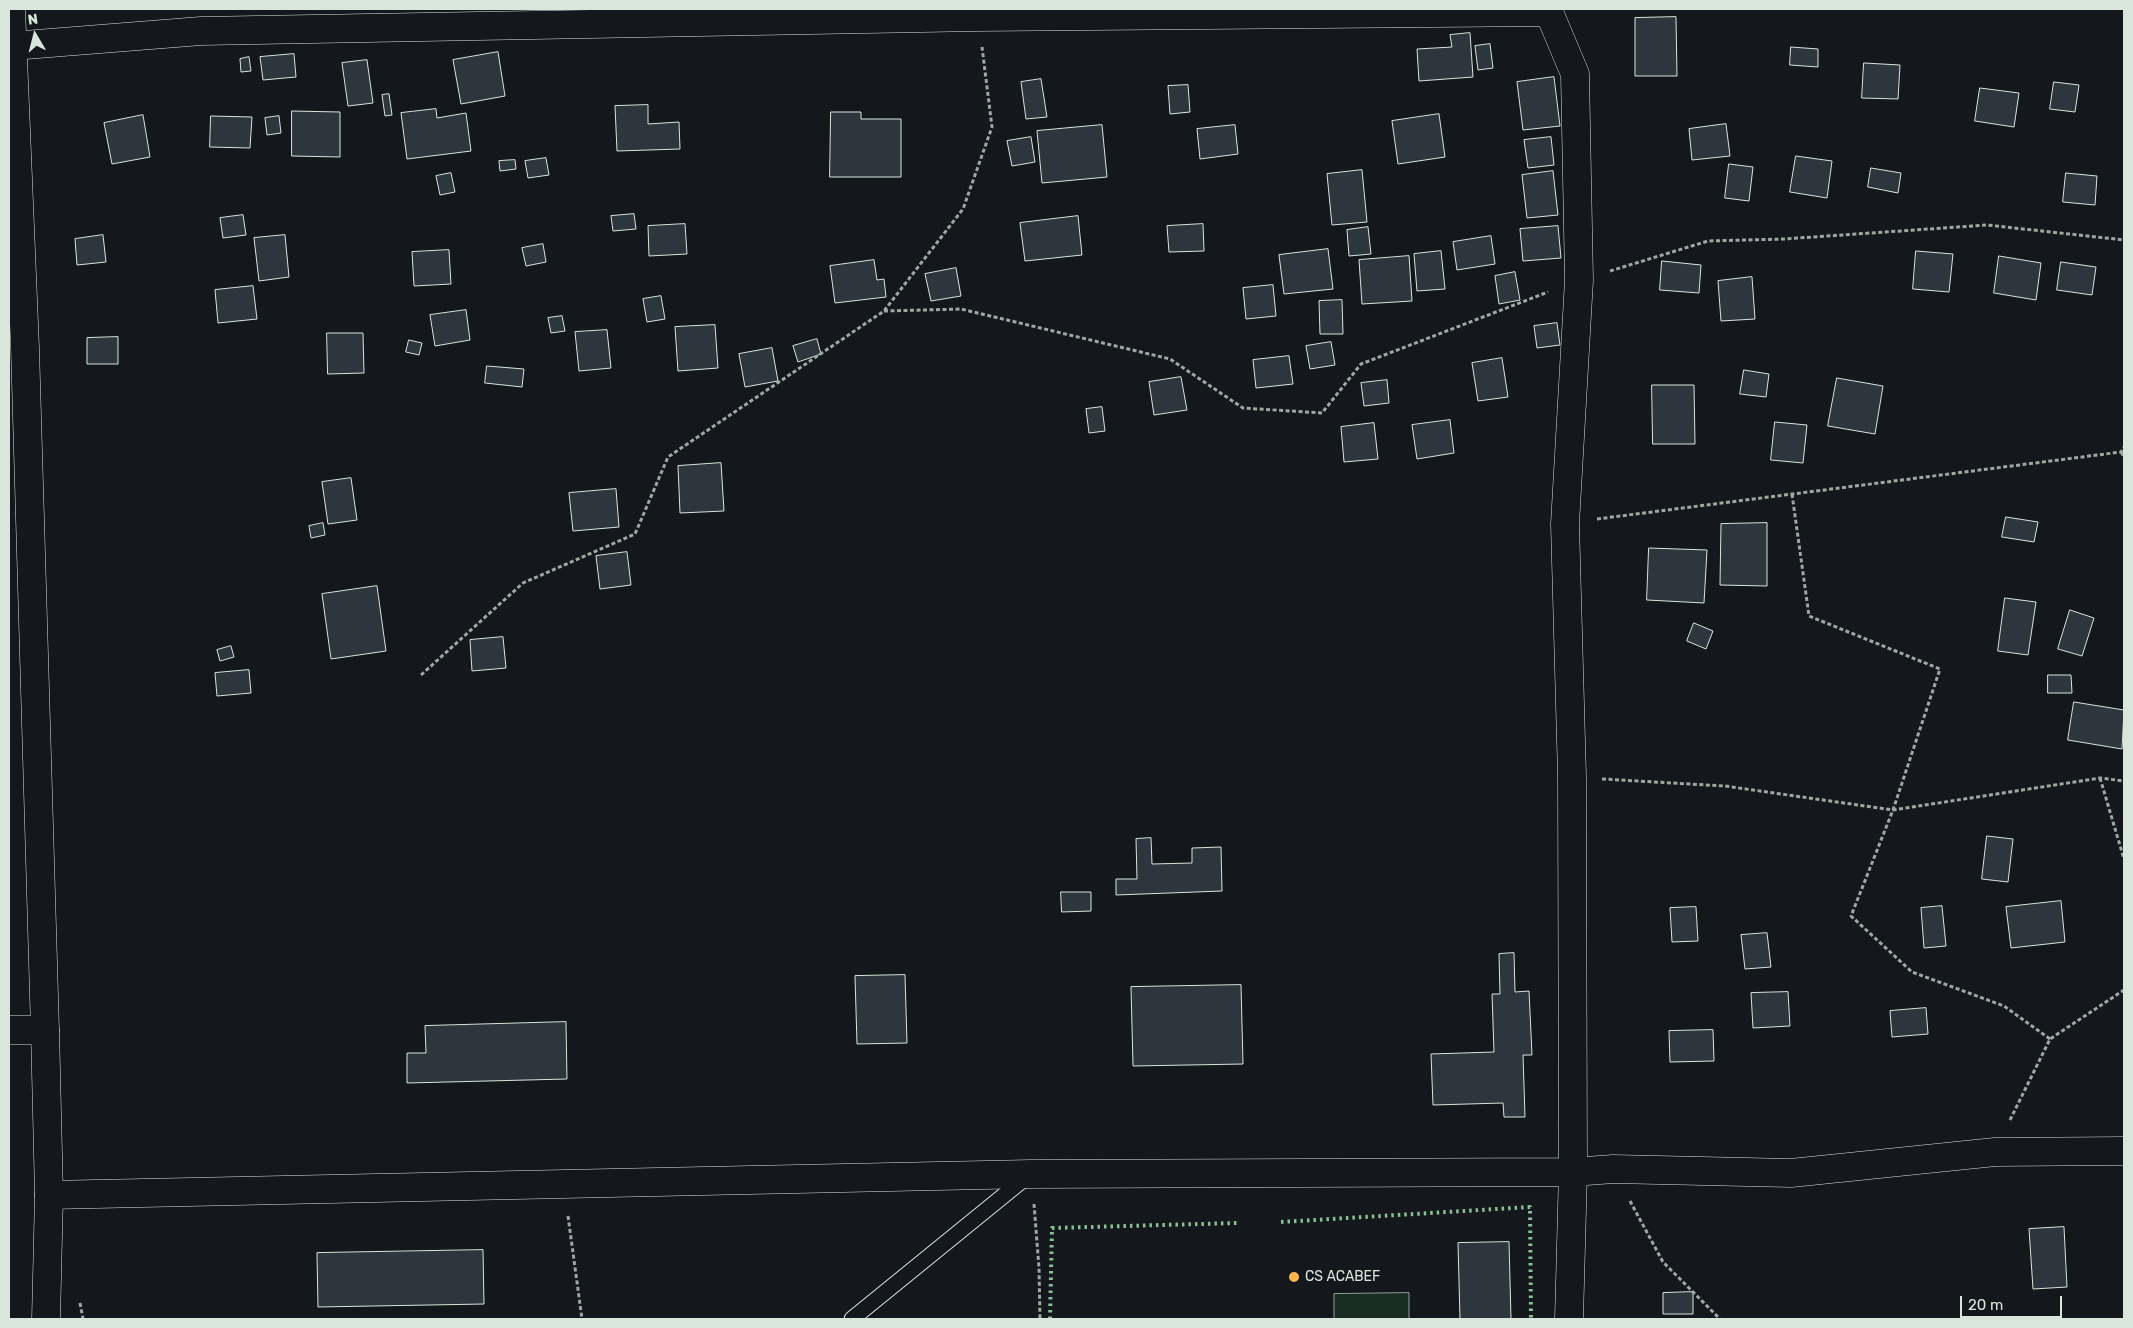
<!DOCTYPE html>
<style>
body{margin:0}
#map{position:relative;width:2133px;height:1328px;overflow:hidden;background:#14181c;font-family:Rubik,sans-serif}
canvas{display:block}
.frame{position:absolute;inset:0;border:10px solid #d8e6dc;pointer-events:none}
.north{position:absolute;left:10px;top:10px;width:50px;height:50px;-webkit-text-stroke:4px #14181c;paint-order:stroke;rotate:352deg;font-size:14px;font-weight:700;line-height:20px;text-align:center;color:#d8e6dc}
.north::after{content:'';display:block;margin:auto;width:18px;height:22px;background:#d8e6dc;clip-path:polygon(50% 0,100% 100%,50% 72%,0 100%)}
.scale{position:absolute;left:1960px;top:1296px;width:102px;height:22px;box-sizing:border-box;border:2px solid #d8e6dc;border-top:0;padding-left:6px;font-size:15px;line-height:18px;white-space:nowrap;color:#d8e6dc;-webkit-text-stroke:4px #14181c;paint-order:stroke}
</style>
<div id="map">
<canvas width="2133" height="1328"></canvas>
<div class="frame"></div>
<div class="north">N</div>
<div class="scale">20 m</div>
</div>
<script>
const g = document.querySelector('canvas').getContext('2d');
g.lineJoin = 'round';
function fillPath(path, color) { g.fillStyle = color; g.fill(path, 'evenodd'); }
function trace(path, color, width, dash) { g.strokeStyle = color; g.lineWidth = width; g.lineCap = dash ? 'butt' : 'round'; g.setLineDash(dash || []); g.stroke(path); }
function write(font, color, halo, rows, align = 'center') {
  g.font = font + ' Rubik,sans-serif'; g.lineWidth = 4; g.setLineDash([]); g.textBaseline = 'middle'; g.strokeStyle = halo; g.fillStyle = color; for (const [text, x, y, turn = 0] of rows) {
    g.save(); g.translate(x, y); g.rotate((+turn || 0) * Math.PI / 180); g.textAlign = isNaN(turn) ? turn : align; if (halo) g.strokeText(text, 0, 0); g.fillText(text, 0, 0); g.restore();
  }
}
const green = new Path2D(`
 M1409,1293V1319H1334V1294Z`);
const building = new Path2D(`
 M1676,17L1677,76H1635V18Z
 M1470,33L1473,77L1419,81L1417,49L1452,47L1450,35Z
 M1490,44L1493,68L1478,70L1475,46Z
 M1791,47L1818,49V67L1790,65Z
 M498,52L505,96L461,104L453,60Z
 M294,54L296,77L263,80L260,57Z
 M249,57L251,71L241,72L240,59Z
 M367,60L373,103L348,106L342,63Z
 M1864,63L1900,65L1898,99L1862,98Z
 M1554,77L1560,126L1523,130L1517,82Z
 M1041,79L1047,117L1026,119L1021,82Z
 M2054,82L2079,85L2075,112L2050,109Z
 M1188,85L1190,112L1170,114L1168,86Z
 M1980,88L2019,93L2014,127L1975,121Z
 M389,94L392,115L385,116L382,95Z
 M648,105V124L679,122L680,149L617,151L615,106Z
 M436,109L437,118L466,113L471,151L407,159L401,113Z
 M292,111L340,112V157L292,156Z
 M831,112H861V119H901V177H830Z
 M1439,114L1445,157L1398,164L1392,121Z
 M143,115L150,157L112,164L104,123Z
 M211,116L252,117L250,148L210,147Z
 M279,116L281,133L267,135L265,118Z
 M1726,124L1730,156L1692,160L1689,129Z
 M1102,125L1107,177L1042,183L1037,131Z
 M1235,125L1238,154L1200,159L1197,129Z
 M1031,137L1035,162L1012,166L1007,141Z
 M1551,137L1554,165L1528,168L1524,140Z
 M1796,156L1832,161L1827,198L1790,192Z
 M546,158L549,175L528,178L525,161Z
 M515,160L516,169L500,171L499,161Z
 M1729,164L1753,167L1749,201L1725,198Z
 M1871,168L1901,173L1898,193L1868,187Z
 M1362,170L1367,222L1332,225L1327,174Z
 M1553,171L1558,215L1527,218L1522,175Z
 M451,173L455,192L440,195L436,176Z
 M2066,173L2097,176L2095,205L2063,202Z
 M634,214L636,229L613,231L611,216Z
 M243,215L246,235L223,238L220,218Z
 M1078,216L1082,255L1025,261L1020,223Z
 M685,224L687,254L649,256L648,226Z
 M1203,224L1204,251L1169,252L1167,226Z
 M1558,226L1561,258L1523,261L1520,229Z
 M1368,227L1371,254L1349,256L1347,230Z
 M103,235L106,262L77,265L75,239Z
 M285,235L289,277L259,281L254,238Z
 M1491,236L1495,264L1457,270L1453,242Z
 M543,244L546,262L526,266L522,248Z
 M1328,249L1333,289L1284,294L1279,255Z
 M449,250L451,284L414,286L412,252Z
 M1441,251L1445,289L1417,291L1414,254Z
 M1916,251L1953,254L1949,292L1913,289Z
 M1409,256L1412,301L1362,304L1359,260Z
 M1999,256L2041,263L2036,300L1994,293Z
 M874,260L877,280L884,279L886,297L835,303L830,266Z
 M1662,261L1701,265L1699,293L1660,290Z
 M2061,262L2096,267L2092,295L2057,290Z
 M956,268L961,296L931,301L925,274Z
 M1515,272L1520,300L1499,304L1495,276Z
 M1752,277L1755,319L1721,321L1718,281Z
 M1273,285L1276,316L1246,319L1243,288Z
 M253,286L257,319L218,323L215,290Z
 M661,296L665,319L647,322L643,299Z
 M1342,300L1343,334H1320L1319,301Z
 M466,310L470,340L435,346L430,315Z
 M562,316L565,331L551,333L548,318Z
 M1557,323L1560,345L1537,348L1534,326Z
 M715,325L718,368L678,371L675,327Z
 M607,330L611,368L579,371L575,332Z
 M327,333H363L364,373L328,374Z
 M118,337V364H87V338Z
 M817,339L821,354L798,362L793,346Z
 M409,340L422,343L419,355L406,352Z
 M1331,342L1335,365L1310,369L1306,346Z
 M772,348L778,381L745,387L739,354Z
 M1289,356L1293,384L1256,388L1253,360Z
 M1502,358L1508,397L1478,401L1472,363Z
 M487,366L524,369L522,387L485,383Z
 M1744,370L1769,374L1766,397L1740,394Z
 M1181,377L1187,410L1154,415L1149,382Z
 M1837,378L1883,386L1875,434L1828,426Z
 M1387,380L1389,403L1364,406L1361,383Z
 M1652,385H1694L1695,444H1653Z
 M1102,407L1105,431L1089,433L1086,409Z
 M1450,420L1454,453L1417,459L1412,425Z
 M1775,422L1807,425L1803,463L1771,460Z
 M1374,423L1378,459L1344,462L1341,427Z
 M721,463L724,511L680,513L678,466Z
 M351,478L357,520L328,524L322,482Z
 M616,489L619,527L573,531L569,493Z
 M2006,517L2038,522L2034,542L2002,537Z
 M323,523L325,535L311,538L309,526Z
 M1767,523V586L1720,585L1721,524Z
 M1649,548L1707,550L1704,603L1647,600Z
 M627,552L631,585L600,589L596,556Z
 M377,586L386,651L331,659L322,594Z
 M2005,598L2036,602L2028,655L1998,651Z
 M2070,610L2094,618L2082,656L2058,649Z
 M1694,623L1713,631L1706,649L1687,641Z
 M503,637L506,668L472,671L470,640Z
 M231,646L234,657L220,661L217,650Z
 M249,670L251,693L217,696L215,673Z
 M2048,675H2071L2072,693H2048Z
 M2074,702L2124,710L2122,749L2068,740Z
 M1987,836L2013,839L2008,882L1982,879Z
 M1151,838L1152,864L1192,863V848L1221,847L1222,891L1116,895V879H1137L1136,839Z
 M1061,892H1091V911L1062,912Z
 M2061,901L2065,942L2011,948L2006,907Z
 M1942,906L1946,946L1924,948L1921,908Z
 M1696,907L1698,941L1672,942L1670,908Z
 M1767,933L1771,967L1745,969L1741,935Z
 M1514,953L1515,992L1529,991L1532,1055H1523L1525,1117H1504L1503,1103L1433,1105L1431,1054L1494,1052L1492,994H1500L1499,954Z
 M905,975L907,1043L857,1044L855,976Z
 M1241,985L1243,1064L1133,1066L1131,987Z
 M1788,992L1790,1026L1753,1028L1751,993Z
 M1926,1008L1928,1034L1892,1037L1890,1011Z
 M566,1022L567,1079L407,1083V1053H426L425,1026Z
 M1713,1030L1714,1061L1670,1062L1669,1031Z
 M2064,1227L2067,1287L2033,1289L2029,1229Z
 M1509,1242L1511,1319H1460L1458,1243Z
 M483,1250L484,1304L318,1307L317,1253Z
 M1693,1292V1314H1663V1293Z`);
const path = new Path2D(`
 M1610,271L1708,241L1784,239L1987,225L2124,240
 M884,311L961,309L1170,359L1243,408L1322,413L1361,364L1548,292
 M2121,452L2124,457
 M1792,494L1809,616L1940,669L1893,810L1851,916L1912,972L2004,1006L2050,1039
 M1597,519L2121,452L2124,447
 M421,675L523,583L635,534L668,457L884,311L963,209L992,127L982,47
 M2100,778L2124,859
 M1602,779L1725,786L1893,810L2100,778L2124,781
 M2010,1120L2050,1039L2124,990
 M1630,1201L1663,1262L1720,1319
 M1034,1204L1039,1268L1040,1319
 M568,1216L582,1319
 M80,1303L83,1319`);
const service = new Path2D(`
 M852,1319L1029,1175`);
const minor = new Path2D(`
 M12,46L201,31L978,17L1549,12L1575,74L1579,280L1565,524L1572,777L1573,1172L1569,1319
 M9,1030H45
 M49,1195L1031,1174L1573,1172L1613,1169L1791,1173L1995,1152L2124,1151`);
const primary = new Path2D(`
 M11,9L25,348L45,1030L49,1195L46,1319`);
const hedge = new Path2D(`
 M1281,1222L1530,1207L1531,1319
 M1050,1319L1052,1228L1237,1223`);
const markers = [
 [1294,1277,6,"#ffb74d"]
];
const poiNames = [
 ["CS ACABEF",1305,1277]
];
fillPath(green, '#1a2d24');
trace(green, '#939e99', 1);
fillPath(building, '#2c363c');
trace(building, '#d8e6dc', 1);
trace(service, '#d8e6dc', 17);
trace(minor, '#d8e6dc', 29);
trace(primary, '#d8e6dc', 29);
trace(path, '#9da8a2', 3, [4, 2.5]);
trace(service, '#14181c', 15);
trace(minor, '#14181c', 28);
trace(primary, '#14181c', 28);
trace(hedge, '#8ac095', 4, [2.5, 4]);
for (const [x, y, r, color] of markers) { const dot = new Path2D(); dot.arc(x, y, r, 0, 2 * Math.PI); g.fillStyle = color; g.fill(dot); trace(dot, '#14181c', 2); }
write('14px', '#d8e6dc', '#14181c', poiNames, 'left');
</script>
